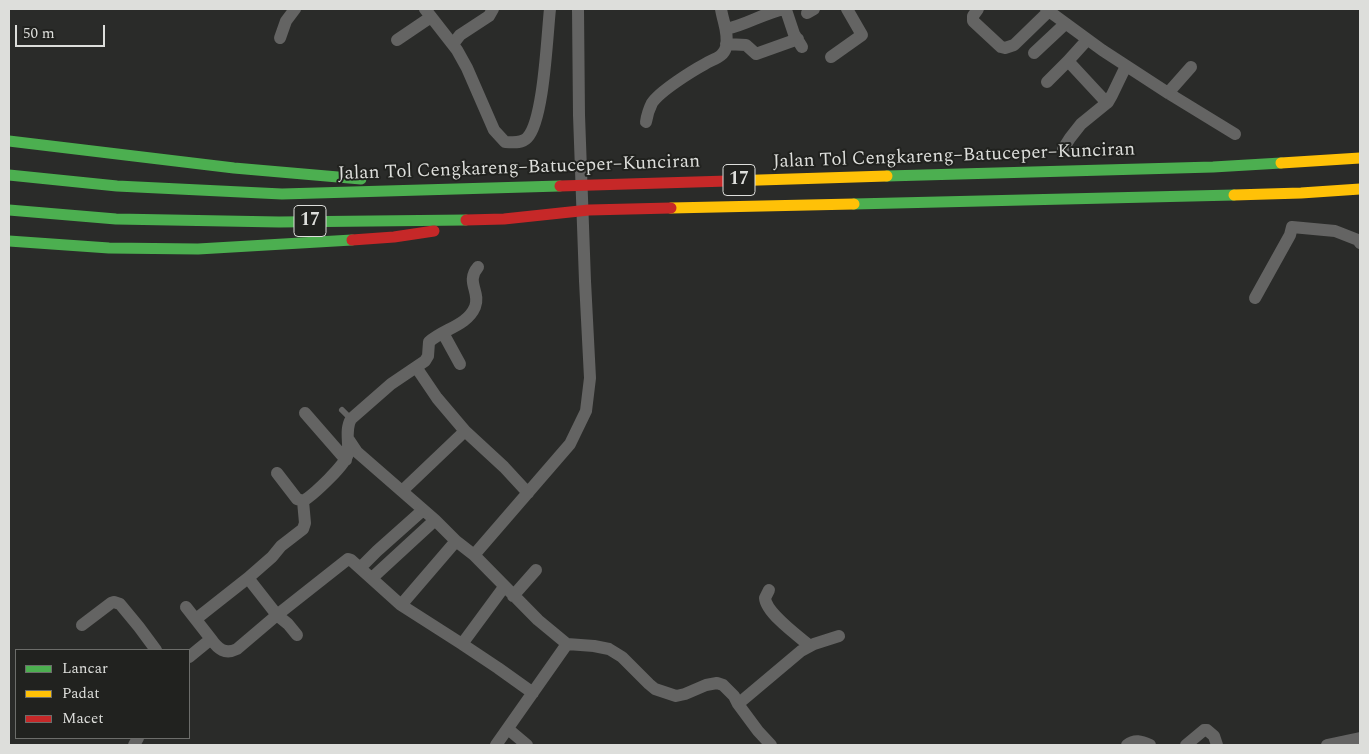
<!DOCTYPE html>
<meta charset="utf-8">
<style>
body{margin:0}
#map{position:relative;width:1369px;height:754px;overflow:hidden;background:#2a2b29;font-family:Spectral,serif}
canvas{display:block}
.frame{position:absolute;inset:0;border:10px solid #dddedb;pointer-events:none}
.legend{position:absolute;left:15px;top:649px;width:175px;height:90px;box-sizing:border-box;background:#21221f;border:1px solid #6c6d6a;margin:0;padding:6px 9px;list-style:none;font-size:15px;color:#dddedb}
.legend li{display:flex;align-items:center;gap:10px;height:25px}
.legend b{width:25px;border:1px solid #6c6d6a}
.scale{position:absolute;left:15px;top:25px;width:90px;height:22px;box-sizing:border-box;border:2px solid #dddedb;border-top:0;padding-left:6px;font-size:15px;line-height:18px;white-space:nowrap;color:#dddedb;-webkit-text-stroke:4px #21221f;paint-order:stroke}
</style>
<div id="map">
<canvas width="1369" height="754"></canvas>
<div class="frame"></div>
<ul class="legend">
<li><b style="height:6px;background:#4caf50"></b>Lancar</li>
<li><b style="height:6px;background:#ffc107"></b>Padat</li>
<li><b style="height:6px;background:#c62828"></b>Macet</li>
</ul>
<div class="scale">50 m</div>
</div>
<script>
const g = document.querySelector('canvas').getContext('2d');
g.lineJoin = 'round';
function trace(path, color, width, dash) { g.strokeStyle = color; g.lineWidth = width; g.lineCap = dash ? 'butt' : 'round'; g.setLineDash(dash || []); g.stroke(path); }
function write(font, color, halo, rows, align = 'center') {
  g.font = font + ' Spectral,serif'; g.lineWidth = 4; g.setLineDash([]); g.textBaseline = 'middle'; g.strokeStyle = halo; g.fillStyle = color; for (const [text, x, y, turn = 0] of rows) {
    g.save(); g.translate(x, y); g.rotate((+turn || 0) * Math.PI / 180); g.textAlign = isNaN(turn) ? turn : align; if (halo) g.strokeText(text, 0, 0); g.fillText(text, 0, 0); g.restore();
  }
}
const lane = new Path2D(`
 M342,410L351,419`);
const street = new Path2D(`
 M425,9L457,50L467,68L494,130L505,142C512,142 521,144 527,138C544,121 547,35 550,9
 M978,9L973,16V21L1001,47L1005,48L1014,45L1049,11
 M1046,9L1102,50L1168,93L1235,134
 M807,13L814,9
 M726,29C746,25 764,13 784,9L786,10L794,34L802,47
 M280,38L286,21L295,9
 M397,40L431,17
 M453,44L460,35L489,16L493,9
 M726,44L746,45L756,54L798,39
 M1034,53L1065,24
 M831,57L862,35L847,9
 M1068,61L1107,103
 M1047,82L1068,61L1087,40
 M1168,93L1191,67
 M646,122C647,115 649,109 652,103C660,91 692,71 705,64C713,59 724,57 726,47C729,33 723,22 721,9
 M1063,149L1070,138L1081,124L1108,102L1112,95L1126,66
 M1255,298L1290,235L1292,227L1335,231L1358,240L1360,243
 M443,333L460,364
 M416,367L437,398L465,431L504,467L528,493
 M305,413L346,460
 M349,440L357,452L435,520L456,541L474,555L538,620L567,644L594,646L609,649L622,657L649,684L655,689L676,696L685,694L706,685L717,683L723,685L734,696L738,704L758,731L771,745
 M277,473L297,499L303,501
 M402,491L465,431
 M303,501C312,496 348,463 348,453C349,442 345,429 351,419L391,384L425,361L428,356L429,342C443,329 467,326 475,307C481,292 465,282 478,267
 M474,555L570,444L586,411L590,378L585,281L579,115L578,9
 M360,568L377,551L423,510
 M372,578L435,520
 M504,587L462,644L498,668L533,693
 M769,590L765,598C766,613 798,636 810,646
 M513,596L536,570
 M401,605L456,541
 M186,607L211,639
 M196,619L248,578
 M82,625L111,603L114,602L120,604L139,627L156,650
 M297,635L288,624L277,615L248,578L272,557L281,546L303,529L305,523L303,501
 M189,657L211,639C218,649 225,655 237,649L277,615L348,559L351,560L401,605L462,644
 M738,704L801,651L814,644L839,636
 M508,729L527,745
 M134,745L138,738
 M496,745L567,644
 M1127,745C1135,739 1141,741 1150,745
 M1186,745L1204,730H1207L1214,736L1217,745
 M1327,745L1360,738`);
const fast = new Path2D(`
 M9,141L234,168L361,179
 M9,175L117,186L282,194L560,186
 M887,176L1213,167L1281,163
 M854,204L1234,195
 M9,210L116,219L279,222L466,220
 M9,241L109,248L198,249L352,240`);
const slow = new Path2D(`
 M1281,163L1360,158
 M728,181L887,176
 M1234,195L1301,193L1360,189
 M671,208L854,204`);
const jam = new Path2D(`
 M560,186L728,181
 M466,220L504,219L589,210L671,208
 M352,240L394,237L434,231`);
const shields = [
 [739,180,32],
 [310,221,32]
];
const shieldNames = [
 ["17",739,180],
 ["17",310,221]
];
const streetNames = [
 ["Jalan Tol Cengkareng–Batuceper–Kunciran",954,157,-2],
 ["Jalan Tol Cengkareng–Batuceper–Kunciran",519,169,-2]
];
trace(lane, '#646463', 6);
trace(street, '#646463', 12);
trace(fast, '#4caf50', 11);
trace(slow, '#ffc107', 11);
trace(jam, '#c62828', 11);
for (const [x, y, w] of shields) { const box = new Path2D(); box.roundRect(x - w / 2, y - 15.5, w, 31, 4); g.fillStyle = '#21221f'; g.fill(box); trace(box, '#dddedb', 1); }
write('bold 18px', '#dddedb', null, shieldNames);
write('19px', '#dddedb', '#21221f', streetNames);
</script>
